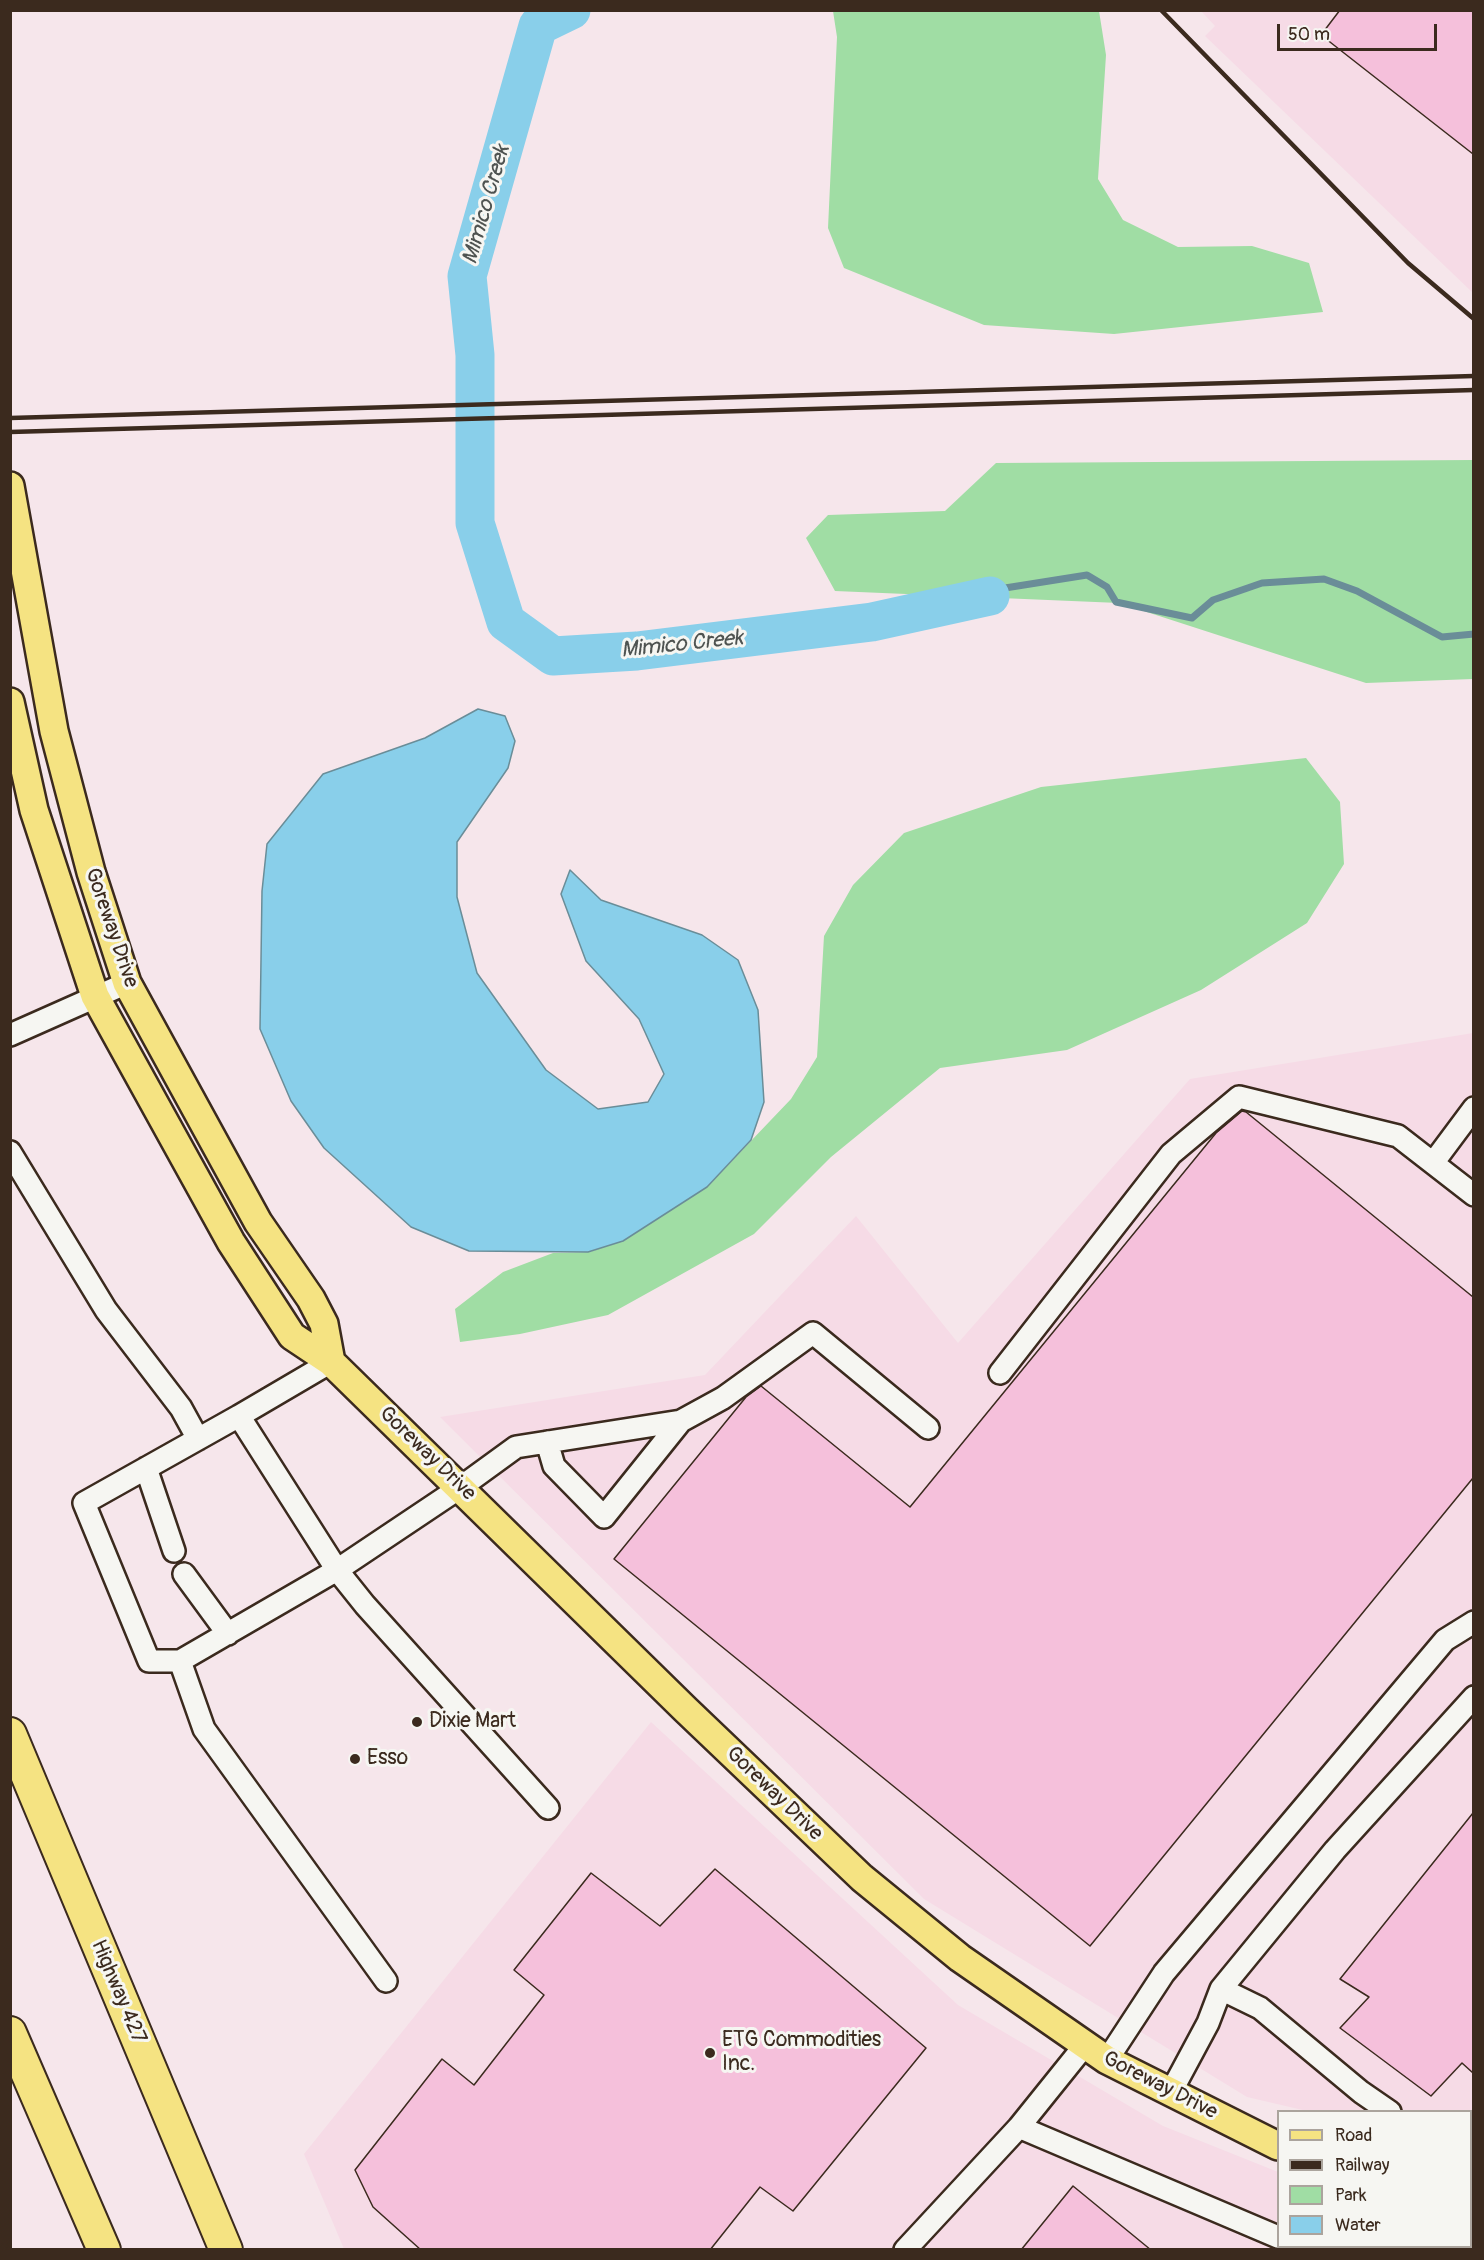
<!DOCTYPE html>
<style>
body{margin:0}
#map{position:relative;width:1484px;height:2260px;overflow:hidden;background:#f6e6eb;font-family:Pangolin,sans-serif}
canvas{display:block}
.frame{position:absolute;inset:0;border:12px solid #3b2a1e;pointer-events:none}
.legend{position:absolute;left:1277px;top:2110px;width:195px;height:138px;box-sizing:border-box;background:#f6f6f2;border:2px solid #aba49d;margin:0;padding:8px 10px;list-style:none;font-size:18px;color:#3b2a1e}
.legend li{display:flex;align-items:center;gap:12px;height:30px}
.legend b{width:30px;border:2px solid #aba49d}
.scale{position:absolute;left:1277px;top:24px;width:160px;height:27px;box-sizing:border-box;border:3px solid #3b2a1e;border-top:0;padding-left:8px;font-size:18px;line-height:21px;white-space:nowrap;color:#3b2a1e;-webkit-text-stroke:4px #f6f6f2;paint-order:stroke}
</style>
<div id="map">
<canvas width="1484" height="2260"></canvas>
<div class="frame"></div>
<ul class="legend">
<li><b style="height:8px;background:#f5e382"></b>Road</li>
<li><b style="height:8px;background:#3b2a1e"></b>Railway</li>
<li><b style="height:16px;background:#a0dda4"></b>Park</li>
<li><b style="height:16px;background:#89cfea"></b>Water</li>
</ul>
<div class="scale">50 m</div>
</div>
<script>
const g = document.querySelector('canvas').getContext('2d');
g.lineJoin = 'round';
function fillPath(path, color) { g.fillStyle = color; g.fill(path, 'evenodd'); }
function trace(path, color, width, dash) { g.strokeStyle = color; g.lineWidth = width; g.lineCap = dash ? 'butt' : 'round'; g.setLineDash(dash || []); g.stroke(path); }
function write(font, color, halo, rows, align = 'center') {
  g.font = font + ' Pangolin,sans-serif'; g.lineWidth = 6; g.setLineDash([]); g.textBaseline = 'middle'; g.strokeStyle = halo; g.fillStyle = color; for (const [text, x, y, turn = 0] of rows) {
    g.save(); g.translate(x, y); g.rotate((+turn || 0) * Math.PI / 180); g.textAlign = isNaN(turn) ? turn : align; if (halo) g.strokeText(text, 0, 0); g.fillText(text, 0, 0); g.restore();
  }
}
const built = new Path2D(`
 M1201,11H1473V293L1205,36L1215,26Z
 M1473,1033V2151L1471,2150L1470,2112L1307,2111L1247,2097L924,1899L440,1417L705,1375L856,1216L958,1343L1190,1079Z
 M651,1722L958,2005L1163,2126L1278,2172V2246H1470L1471,2236L1473,2237V2249H344L304,2154Z`);
const green = new Path2D(`
 M833,11H1099L1106,55L1098,179L1123,220L1178,247L1252,246L1309,263L1323,312L1114,334L984,325L844,268L828,228L837,37Z
 M1473,460V679L1366,683L1119,603L835,591L806,538L828,515L945,511L996,463Z
 M1306,758L1340,802L1344,864L1307,923L1201,990L1067,1050L940,1068L831,1157L754,1234L608,1315L520,1334L460,1342L455,1309L503,1272L553,1253L589,1252L623,1241L707,1187L791,1099L817,1057L824,936L853,885L904,833L1041,787Z`);
const water = new Path2D(`
 M478,709L505,716L515,741L508,768L457,842V897L477,973L546,1070L598,1109L648,1102L664,1074L639,1019L586,961L561,894L570,870L601,900L702,935L738,960L758,1010L764,1102L751,1140L707,1187L623,1241L588,1252L469,1251L411,1227L324,1148L291,1101L260,1029L262,891L267,844L323,774L425,738Z`);
const stream = new Path2D(`
 M990,596L1005,588L1087,575L1107,587L1116,602L1192,618L1213,600L1262,583L1324,579L1357,591L1442,637L1474,634`);
const river = new Path2D(`
 M571,10L538,26L467,276L475,355V523L506,622L553,656L637,651L872,622L990,596`);
const building = new Path2D(`
 M1340,10H1473V154L1321,35Z
 M1242,1111L1246,1112L1473,1297V1478L1090,1946L614,1559L746,1397L761,1386L910,1507L1216,1133Z
 M1473,1813V2073L1462,2063L1431,2096L1340,2028L1369,1997L1340,1979Z
 M715,1869L926,2048L793,2211L760,2187L710,2250H421L373,2207L355,2170L442,2059L474,2085L544,1995L514,1970L591,1873L660,1926Z
 M1073,2186L1151,2250H1021Z`);
const minor = new Path2D(`
 M10,1035L127,983
 M10,1152L106,1310L181,1408L198,1439
 M1433,1163L1474,1108
 M331,1362L239,1416L337,1570L461,1487L516,1447L681,1421L723,1398L813,1333L928,1428
 M1000,1373L1171,1154L1239,1097L1398,1136L1474,1195
 M239,1416L84,1503L149,1661H180L337,1570L365,1605L548,1808
 M547,1442L554,1466L604,1517L681,1421
 M146,1468L174,1551
 M184,1574L228,1634
 M180,1661L204,1729L386,1981
 M1221,1989L1260,2008L1361,2092L1390,2112
 M1085,2045L1019,2127L1278,2237
 M1107,2060L1164,1973L1445,1640L1474,1622
 M1171,2092L1208,2023L1221,1989L1335,1850L1474,1697
 M1470,2137H1474
 M1302,2246L1309,2250
 M905,2250L1019,2127
 M1472,2250L1474,2246`);
const major = new Path2D(`
 M10,486L54,731L91,872L127,983L258,1222L311,1299L324,1324L331,1362
 M10,702L34,810L95,996L231,1242L292,1336L331,1362L685,1709L862,1878L960,1958L1107,2060L1278,2146
 M1470,2205L1474,2206`);
const highway = new Path2D(`
 M10,1734L226,2250
 M10,2033L104,2250`);
const rail = new Path2D(`
 M1161,10L1408,263L1474,319
 M10,418L1474,376
 M10,432L1474,390`);
const markers = [
 [417,1722,6,"#3b2a1e"],
 [355,1759,6,"#3b2a1e"],
 [710,2053,6,"#3b2a1e"]
];
const streetNames = [
 ["Goreway Drive",111,928,71],
 ["Goreway Drive",427,1454,44],
 ["Goreway Drive",774,1794,44],
 ["Highway 427",118,1992,67],
 ["Goreway Drive",1160,2086,27]
];
const poiNames = [
 ["Dixie Mart",429,1722],
 ["Esso",367,1759],
 ["ETG Commodities",722,2041],
 ["Inc.",722,2065]
];
const waterNames = [
 ["Mimico Creek",487,205,-74],
 ["Mimico Creek",682,645,-6]
];
fillPath(built, '#f6dbe6');
fillPath(green, '#a0dda4');
fillPath(water, '#89cfea');
trace(water, '#6a8d98', 1.5);
trace(stream, '#6a8d98', 7);
trace(river, '#89cfea', 39);
fillPath(building, '#f5c0db');
trace(building, '#3b2a1e', 1.5);
trace(minor, '#3b2a1e', 26);
trace(major, '#3b2a1e', 32);
trace(highway, '#3b2a1e', 36);
trace(minor, '#f6f6f2', 21);
trace(major, '#f5e382', 27);
trace(highway, '#f5e382', 32);
trace(rail, '#3b2a1e', 4.5);
for (const [x, y, r, color] of markers) { const dot = new Path2D(); dot.arc(x, y, r, 0, 2 * Math.PI); g.fillStyle = color; g.fill(dot); trace(dot, '#f6f6f2', 2); }
write('21px', '#3b2a1e', '#f6f6f2', streetNames);
write('21px', '#3b2a1e', '#f6f6f2', poiNames, 'left');
write('italic 22px', '#4e5351', '#f6f6f2', waterNames);
</script>
